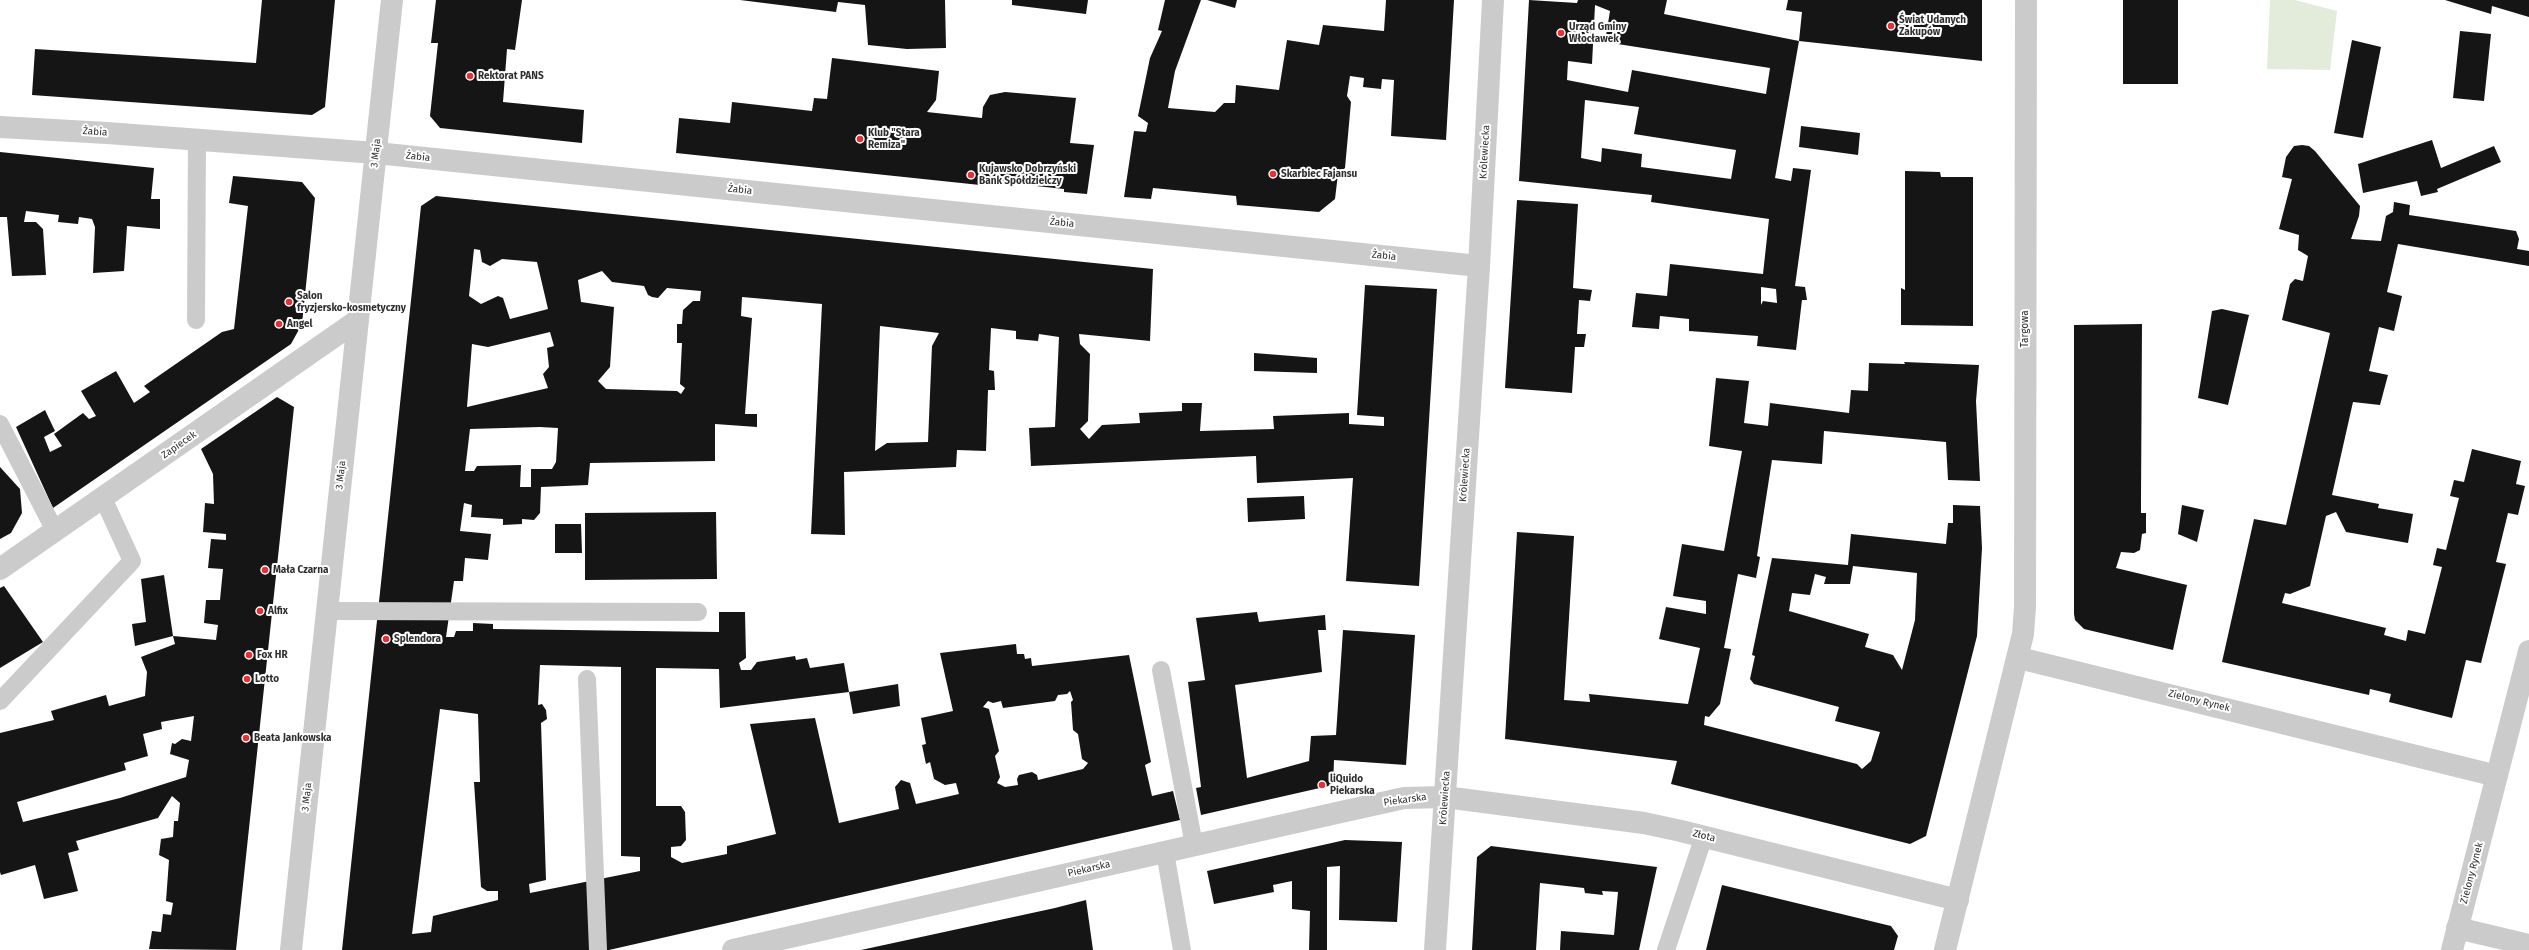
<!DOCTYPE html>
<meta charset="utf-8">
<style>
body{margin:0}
canvas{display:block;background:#fff}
</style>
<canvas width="2529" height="950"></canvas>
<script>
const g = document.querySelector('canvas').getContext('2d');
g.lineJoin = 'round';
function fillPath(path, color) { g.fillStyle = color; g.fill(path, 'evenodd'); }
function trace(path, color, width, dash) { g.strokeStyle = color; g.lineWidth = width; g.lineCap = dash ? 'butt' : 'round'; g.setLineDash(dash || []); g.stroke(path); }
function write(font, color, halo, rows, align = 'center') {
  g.font = font + ' "Fira Sans",sans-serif'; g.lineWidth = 4; g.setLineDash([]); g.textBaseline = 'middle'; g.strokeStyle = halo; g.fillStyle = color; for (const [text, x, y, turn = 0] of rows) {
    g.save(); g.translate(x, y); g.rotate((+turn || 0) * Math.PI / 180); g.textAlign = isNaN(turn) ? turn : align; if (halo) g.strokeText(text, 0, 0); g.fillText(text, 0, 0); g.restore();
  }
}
const green = new Path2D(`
 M2270,0H2295L2337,11L2330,70L2267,69Z`);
const building = new Path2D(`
 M262,0H335L325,107L312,115L32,95L35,49L256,63Z
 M436,0H522L515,50L507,49L503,102L584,110L582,143L440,128L430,116L438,43H431Z
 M740,0H945L946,48L907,49L868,45L865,5L838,2L836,12Z
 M1012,0H1088L1086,14L1012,5Z
 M1165,0H1201L1175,71L1168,108L1215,112L1224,103H1235L1236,85L1279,90L1287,40L1319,45L1323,25L1384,31L1386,0H1454L1446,140L1391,136L1394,80L1382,79L1381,89L1363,87L1364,78L1350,76L1347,96L1351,102L1345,168L1338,174L1335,199L1319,212L1237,205L1236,196L1153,188L1151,199L1124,197L1134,131L1146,132L1148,123L1138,116L1150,58L1162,31L1158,30Z
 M1207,0H1237L1235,8Z
 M1529,0L1577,3L1578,0H1667L1664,14L1799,41L1775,178L1791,181L1793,168L1811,170L1795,286L1805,287L1807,300H1802L1796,350L1757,346L1758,336L1689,331V319L1660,316L1659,329L1632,327L1636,293L1667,296L1670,264L1763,274L1769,219L1651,202L1652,195L1519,181ZM1595,5L1610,11L1605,42L1770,68L1766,94L1632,70L1628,92L1567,80L1568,61L1592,64ZM1585,100L1639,107L1634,134L1736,150L1731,179L1641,167L1642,154L1602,148L1601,162L1581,158ZM1761,287L1776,289L1777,303L1763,301L1761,305Z
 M1788,0H1982V61L1799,41L1802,12L1786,10Z
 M2123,0H2178V84H2123Z
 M2445,0H2529V17L2492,6L2491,14Z
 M2460,31L2491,34L2484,101L2453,98Z
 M2352,40L2381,47L2363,138L2334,133Z
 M832,58L939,71L936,100L927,112L982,118L983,107L990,95L1005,92L1076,98L1070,143L1094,145L1087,194L1064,192V189L980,180V185L676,153L679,118L730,123L732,102L812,111L814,98L827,99Z
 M1801,126L1860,133L1858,155L1799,147Z
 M2432,140L2441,168L2494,146L2501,162L2437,189L2438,192L2421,196L2417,181L2363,193L2358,164Z
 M2302,145L2309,146L2315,151L2360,206L2359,216L2351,239L2381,241L2386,216L2393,212L2394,202L2410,205L2409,215L2516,231L2519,239L2517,249L2529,251V266L2398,244L2387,292L2402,296L2394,331L2379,327L2369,371L2388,375L2380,405L2353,402L2332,495L2379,504L2378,508L2413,514L2408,543L2346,532L2336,512L2326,516L2310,586L2290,594L2285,593L2282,603L2386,628L2384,635L2406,641L2408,630L2425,634L2442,567L2433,565L2437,548L2446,550L2459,498L2450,496L2454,480L2464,482L2472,449L2521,461L2516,484L2525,486L2518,515L2508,513L2496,562L2506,564L2481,663L2466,660L2452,718L2389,702L2391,694L2370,689L2369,695L2222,662L2254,519L2286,525L2330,333L2282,320L2290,284L2295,279L2303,281L2308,256L2298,250L2299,235L2279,229L2292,179L2282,177L2286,157L2294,146Z
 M0,152L154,168L151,199H160V229L127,226L124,271L93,273L95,227L92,219L79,217L78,224L58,222L59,215L26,211L24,222H36L43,229L46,275L12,276L7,217H0Z
 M1905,171L1940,172L1941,177H1973V326L1901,325V288L1905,290Z
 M233,176L302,182L315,198L302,324L291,344L53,508L16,427L45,410L55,431L44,437L50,452L62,446L54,434L83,413L89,419L96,416L81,391L116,371L134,403L150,392L144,386L222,332L234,329L248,206L229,203Z
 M436,196L1153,269L1150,341L1079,334L1080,344L1090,354L1088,421L1080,429L1089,439L1102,425L1140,423L1139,413L1182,411V403H1202L1200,431L1274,429L1273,416L1349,413V424L1384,426V417L1357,415L1365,285L1437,289L1419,586L1346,581L1353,478L1257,483L1256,456L1031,466L1029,428L1055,427L1059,337L1039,334L1038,341L1016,339V331L991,328L989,370L994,371L995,390H988L986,451L957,450L956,467L844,472L845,535L811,534L822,304L742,297L741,316L752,318L745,414H757V427L715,424V461L590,463L588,485L541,487L540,513L534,520L522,519V524L503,525V519L471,517L472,505L464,503L460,531L491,534L488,560L465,558L463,581H454L446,637H454L456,631H473V623L493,624V629L719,632V612H745L746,658L739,663L741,670H751L757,662L795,656L796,660L807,658L810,668L844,663L849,692L720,708L719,669L656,668V806H681L685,812L686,840L681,846L671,847V857L682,863L727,854V846L776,834L750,724L815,718L839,823L899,809L895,787L901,780L910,783L916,804L959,794L956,783L945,785L934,779L930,762L926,764L922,745L926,744L921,718L953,711L940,653L1016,644L1017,654H1024L1025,659L1031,658L1032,666L1129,655L1151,762L1145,765L1152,796L1173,791L1180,820L609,950H342L421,206ZM474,249L480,250L482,262L490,266L502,259L537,262L548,309L510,319L503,298L498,296L481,304L469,296ZM602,271L612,282L644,286L648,295L652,297L658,298L667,288L701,291L700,301H693L683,310L682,324H677V343H682L680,384L685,388L681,394L677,391L606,389L598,381L610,367L614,307L581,302L578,280ZM880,326L939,333L932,346L928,442L887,443L875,451ZM550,332L554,346L547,348L549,367L543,374L548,388L467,407L472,344L488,347ZM540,427L558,428L556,462L552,469H531V487H520L521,465L477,466L474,471H465L470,429ZM540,665L621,667V856L640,857V871L530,893L529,884L546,880L541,723L547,719L546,710L542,704L538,705ZM1070,691L1073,700L1071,702L1073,730L1078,734L1082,759L1088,763L1083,769L1038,780L1037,775L1032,772L1019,775L1017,779L1018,785L1005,787L997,783L1000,777L995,756L999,751L989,709L983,707L988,701L993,703L1001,701L1003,708L1055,701L1058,695L1067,694ZM440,709L478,714L480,782H474L481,887L487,891H498V900L433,916L431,932L412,934Z
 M1517,200L1578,204L1573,288L1592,290L1590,301L1579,300L1577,334H1586L1584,347H1575L1572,393L1505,388Z
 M2222,309L2249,315L2228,405L2198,398L2212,311Z
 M2142,324L2141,498V513H2146V533L2142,534L2140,550L2134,553L2121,552L2116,568L2187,585L2173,650L2084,629L2075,620L2074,614V325Z
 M1254,353L1317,358V373L1254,371Z
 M1904,362L1979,365L1976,401L1980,481L1948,480L1946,442L1824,431L1822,464L1772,460L1757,556L1760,557L1756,578L1738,574L1724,648L1731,649L1720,704L1709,717L1705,716L1704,725L1857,764L1862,769L1871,761L1880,732L1835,721L1839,707L1754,684L1750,679L1755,656L1752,655L1772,558L1848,565L1851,534L1946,544L1948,523H1953V505L1980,506L1982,548L1977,636L1926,836L1910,844L1671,784L1677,761L1505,739L1517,532L1574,536L1564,700L1590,702L1589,694L1688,704L1700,648L1659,639L1666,607L1706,614V601L1673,596L1682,544L1724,551L1742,451L1709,446L1716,378L1749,381L1744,423L1768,426L1770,403L1849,413L1851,390L1868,391L1869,363L1905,364ZM1853,566L1917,573L1915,620L1902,670L1893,655L1865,647L1869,634L1789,611L1792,593L1810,595L1815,574L1826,577L1824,584H1850Z
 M277,397L294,407L236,950L149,949L152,931L161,932L163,914L171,915L173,903L166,901L169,860L159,855L161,839L173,837L174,821H178L180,803L172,796L158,818L76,841L79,850L68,853L78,891L44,899L35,865L1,875L0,872V733L54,720L51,711L106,695L109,706L145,696L147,672L141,657L175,644L173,636L216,640L218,625L204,623L206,600H220L223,569L208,568L211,539L226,540V534L203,532L205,503L214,504L213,474L201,449ZM194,716L191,741L182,739L175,744L172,743L170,754L189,760L186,777L120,798L23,822L17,802L126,770L124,763L148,756L143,734L162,729L161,722Z
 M0,467L20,489L22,513L11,533L0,539Z
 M1304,496L1305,519L1248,522L1247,498Z
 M2182,505L2204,510L2197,542L2178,534Z
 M716,512L717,579L585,580V513Z
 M555,524H581L582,553H555Z
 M164,575L173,636L135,646L132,624L146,622L141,579Z
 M4,586L43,642L0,668V588Z
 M1257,612L1259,622L1325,615L1326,630H1318L1322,672L1235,685L1247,778L1309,761L1311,736L1336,735L1343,630L1415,635L1406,765L1334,760L1333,785L1201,815L1196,788L1201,787L1188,682L1205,680L1196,618Z
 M898,684L900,706L853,714L849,692Z
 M1345,840L1402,842L1397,922L1339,920L1340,866L1327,867V950H1309L1310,911L1292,909V881L1273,885L1274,892L1214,904L1207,871Z
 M1491,846L1657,867L1639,950H1560L1561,931L1614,935L1618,892L1602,891L1603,895L1585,893L1584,888L1540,883L1536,950H1472L1477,857Z
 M1722,885L1891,926L1898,936L1894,950H1706Z
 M1086,900L1093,950H861L1055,908Z`);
const service = new Path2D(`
 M196,320L197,139
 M0,424L55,531
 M326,611L698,612
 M1161,670L1194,845
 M587,679L598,950
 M0,701L132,561L103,498
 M1165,852L1182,950
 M1666,950L1704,836`);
const minor = new Path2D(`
 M0,127L107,133L376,153L1479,266
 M0,569L358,320
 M2019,658L2497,776
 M2457,928L2529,945
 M291,950L392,0
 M733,950L1332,814L1404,798L1445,797L1644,823L1681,831L1958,900
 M1945,950L2023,634L2025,607L2026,0
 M2452,950L2529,651`);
const tertiary = new Path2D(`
 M1435,950L1479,266L1493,0`);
const markers = [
 [1891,26,4,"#e33135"],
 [1561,33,4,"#e33135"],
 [470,76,4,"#e33135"],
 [860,139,4,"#e33135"],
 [1273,174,4,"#e33135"],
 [971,175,4,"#e33135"],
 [289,302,4,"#e33135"],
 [279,324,4,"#e33135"],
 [265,570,4,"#e33135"],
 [260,611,4,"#e33135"],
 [386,639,4,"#e33135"],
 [249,655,4,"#e33135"],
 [247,679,4,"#e33135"],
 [246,738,4,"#e33135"],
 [1322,785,4,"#e33135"]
];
const poiNames = [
 ["Świat Udanych",1899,20],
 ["Zakupów",1899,32],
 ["Urząd Gminy",1569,27],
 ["Włocławek",1569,39],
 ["Rektorat PANS",478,76],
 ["Klub \"Stara",868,133],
 ["Remiza\"",868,145],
 ["Kujawsko Dobrzyński",979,169],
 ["Bank Spółdzielczy",979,181],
 ["Skarbiec Fajansu",1281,174],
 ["Salon",297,296],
 ["fryzjersko-kosmetyczny",297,308],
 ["Angel",287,324],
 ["Mała Czarna",273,570],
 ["Alfix",268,611],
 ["Splendora",394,639],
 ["Fox HR",257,655],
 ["Lotto",255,679],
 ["Beata Jankowska",254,738],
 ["liQuido",1330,779],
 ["Piekarska",1330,791]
];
const streetNames = [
 ["Żabia",95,132,4],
 ["Królewiecka",1485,152,-87],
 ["3 Maja",376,153,-84],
 ["Żabia",418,157,6],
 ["Żabia",740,190,6],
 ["Żabia",1062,223,6],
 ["Żabia",1384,256,6],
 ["Targowa",2025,329,-90],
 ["Zapiecek",179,445,-35],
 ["3 Maja",341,475,-84],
 ["Królewiecka",1465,475,-86],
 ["Zielony Rynek",2199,701,14],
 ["3 Maja",307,797,-84],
 ["Królewiecka",1445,798,-86],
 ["Piekarska",1405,800,-8],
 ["Złota",1704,836,14],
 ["Piekarska",1089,869,-13],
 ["Zielony Rynek",2472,873,-75]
];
fillPath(green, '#e3ebdb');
fillPath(building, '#151515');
trace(service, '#cbcbcb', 18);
trace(minor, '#cbcbcb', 22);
trace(tertiary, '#cbcbcb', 22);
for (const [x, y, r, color] of markers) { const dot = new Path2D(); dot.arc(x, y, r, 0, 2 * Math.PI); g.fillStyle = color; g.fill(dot); trace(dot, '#fff', 1.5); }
write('bold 10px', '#2e2e2e', '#fff', poiNames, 'left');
write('10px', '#2e2e2e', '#fff', streetNames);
</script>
